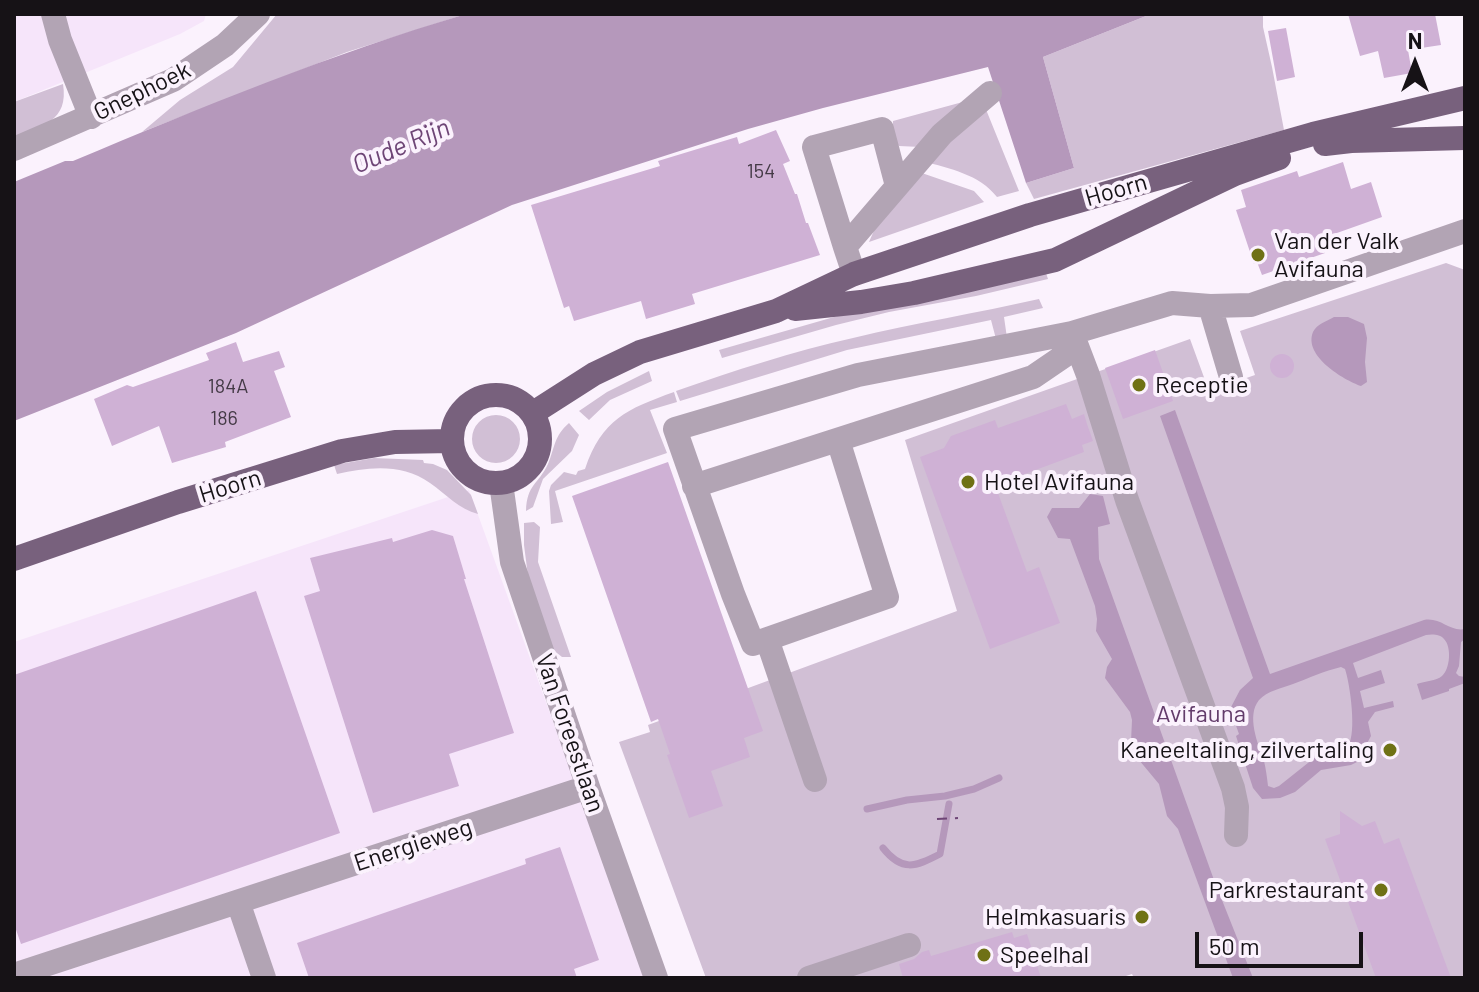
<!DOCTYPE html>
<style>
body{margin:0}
#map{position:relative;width:1479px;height:992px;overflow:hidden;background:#fbf2fd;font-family:Barlow,sans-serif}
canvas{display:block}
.frame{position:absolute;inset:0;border:16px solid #161216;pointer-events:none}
.north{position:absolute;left:1375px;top:24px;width:80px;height:80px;-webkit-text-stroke:6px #fbf2fd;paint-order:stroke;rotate:0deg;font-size:22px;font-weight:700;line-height:32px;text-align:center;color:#161216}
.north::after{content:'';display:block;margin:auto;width:28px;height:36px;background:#161216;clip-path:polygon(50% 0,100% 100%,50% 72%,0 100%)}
.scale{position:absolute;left:1195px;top:932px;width:168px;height:36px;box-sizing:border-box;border:4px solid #161216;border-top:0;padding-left:10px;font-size:24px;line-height:28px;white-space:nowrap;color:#161216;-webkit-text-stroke:6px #fbf2fd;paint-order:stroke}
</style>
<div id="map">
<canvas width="1479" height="992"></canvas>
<div class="frame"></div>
<div class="north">N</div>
<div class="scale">50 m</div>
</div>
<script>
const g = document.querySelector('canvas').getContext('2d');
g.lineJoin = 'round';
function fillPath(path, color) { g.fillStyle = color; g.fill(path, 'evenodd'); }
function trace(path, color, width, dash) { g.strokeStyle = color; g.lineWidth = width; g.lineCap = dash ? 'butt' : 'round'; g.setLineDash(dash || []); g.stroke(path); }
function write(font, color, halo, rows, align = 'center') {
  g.font = font + ' Barlow,sans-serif'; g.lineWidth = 8; g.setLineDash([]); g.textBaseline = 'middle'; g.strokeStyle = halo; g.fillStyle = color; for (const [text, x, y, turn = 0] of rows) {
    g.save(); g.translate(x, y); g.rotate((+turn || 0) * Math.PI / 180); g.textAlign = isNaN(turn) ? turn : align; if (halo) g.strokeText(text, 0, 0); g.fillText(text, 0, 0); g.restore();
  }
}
const built = new Path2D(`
 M14,14H206L204,21L180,34L14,102Z
 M469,490L646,978H14V642Z`);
const green = new Path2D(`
 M277,14H466L347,52L142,132L180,100L233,67Z
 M1151,14H1263V27L1272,67L1284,130L1034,199L1026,183L1074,168L1043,57Z
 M63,84C69,121 42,126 14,139V102Z
 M970,100L921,147L899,146L893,140V121Z
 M985,107L1019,191L997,197C979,174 950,169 923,161Z
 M916,171L974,191L984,202L869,242L879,219Z
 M1446,263L1465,270V978H1134L1132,974L1120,978H706L619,742L650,732L648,725L957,611L905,440L1190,339L1209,391L1255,375L1240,331Z
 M1045,270L1048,279L976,296L889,312L836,325L722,358L719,350L855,311Z
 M1039,299L1043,308L1004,317L1007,338L996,339L991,320L847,350L680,401L676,391C734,371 793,351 853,338C915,323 977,313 1039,299Z
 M649,371L652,381L610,400L589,420L579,411L607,392Z
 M674,392L677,402L650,410L667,453L555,491L563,522L551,524L549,491L551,485L564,472L576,475L578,471L585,469C602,419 627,409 674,392Z
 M472 439a24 24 0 1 1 48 0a24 24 0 1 1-48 0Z
 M569,423L579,435L572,451L543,479L533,507L526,511C527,484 538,485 548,464C555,447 554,436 569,423Z
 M374,458L423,460L424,463L433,464L447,470L471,495L478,514C459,509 447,495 430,483C402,463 368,467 337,474L334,465Z
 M534,522L540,527L538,562L571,657H562L552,649L528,576L524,545V523Z`);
const water = new Path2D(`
 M466,14H1151L1043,57L1074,168L1026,183L988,67L823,108L748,129L512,205L236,333L14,421V182L65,161H73C202,107 331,54 466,14Z
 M1334,317H1348L1364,324L1367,338L1365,362L1367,382L1361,386C1344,380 1303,356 1313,332C1317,324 1327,321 1334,317Z
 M1175,410L1270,674L1424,620C1441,617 1449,632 1465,629V639L1461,642L1459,666L1456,673L1459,676L1465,677V683L1449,689V691L1422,700L1417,684C1425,681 1436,681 1442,676C1450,669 1452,647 1444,639C1440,634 1432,634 1426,635L1353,663L1358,678L1381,670L1385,683L1360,691L1364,708L1393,701L1394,707L1375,712L1368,722L1371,736L1357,762L1351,765L1321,770L1295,792L1280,798L1262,799L1253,788L1236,736L1239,734L1230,709L1240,690L1253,678L1160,416ZM1341,667L1345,669C1350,684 1357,733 1348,746L1323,751L1279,786L1274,788L1268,786C1267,778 1266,769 1264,761C1258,744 1246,716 1259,700C1267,691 1282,688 1293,684C1309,678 1324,671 1341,667Z
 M1090,494L1103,496L1110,524L1098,527L1099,559L1214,880L1253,978H1233L1178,829L1167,816L1159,784L1134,754L1131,742L1132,720L1130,712L1105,678L1107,667L1112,659L1096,631L1097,619L1095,606L1070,539L1058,538L1047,517L1052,508H1079Z`);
const stream = new Path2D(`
 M867,809L907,800L945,796L974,789L999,778
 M883,848C902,872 915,867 940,854L949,804`);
const ferry = new Path2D(`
 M937,819L958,818`);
const building = new Path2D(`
 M1348,14H1435L1441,45L1408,50L1412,73L1384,78L1378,51L1360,56Z
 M1286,28L1295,77L1277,81L1268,31Z
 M776,130L790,161L783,164L795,194H797L806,223H808L820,255L692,294L695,304L646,319L641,301L574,321L569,306L564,308L531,205L660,166L658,161L737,137L739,144Z
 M1343,162L1351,189L1371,182L1382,217L1320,239L1325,253L1262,275L1257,262L1254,264L1236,210L1246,207L1241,190L1297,171L1299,177Z
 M236,342L243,362L279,351L285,367L274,371L291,417L225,442L226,447L172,463L159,426L112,446L94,399L127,385L133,387L209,360L206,353Z
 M1155,350L1173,401L1123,419L1105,368Z
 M1270 366a12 12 0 1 1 24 0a12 12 0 1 1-24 0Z
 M1066,404L1072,419L1084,414L1087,424L1093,441L1082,445L1084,452L995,485L1027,572L1039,567L1060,623L990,649L920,457L944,448L951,436L995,420L998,428Z
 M668,462L763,731L744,738L750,757L711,771L723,806L689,818L667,755L670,754L658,719L651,722L572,496Z
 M432,530L453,536L466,579H464L514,733L449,754L459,786L373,813L304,596L320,591L310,558L392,538L393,542Z
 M256,591L340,833L21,944L14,924V675Z
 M1340,811L1362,826L1375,821L1384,844L1399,838L1451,978H1376L1325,839L1340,834Z
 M560,847L599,960L574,969L577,978H309L297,943L526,864L525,859Z
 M1012,932L1014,938L1027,934L1041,978H903L899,964L914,959L922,952L929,950L931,956Z`);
const minor = new Path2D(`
 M53,14L60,40L91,117
 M14,149L173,80L225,45L258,14
 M845,247L814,147L882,129L897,186
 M854,274L845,247L942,134L990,93
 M1210,306L1231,377
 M1072,333L1088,375L1127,500L1233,788L1237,807L1236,835
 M838,440L887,597L753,644L733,594L675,429L858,375L1072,333L1172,303L1210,306L1251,305L1465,231
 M501,483L512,562L588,787L656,978
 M694,486L1033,377L1077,347
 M767,639L815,780
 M238,902L264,978
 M14,975L588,787
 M809,978L909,945`);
const major = new Path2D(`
 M1325,144L1351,141L1465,138
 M795,309L861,302L914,293L1055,260L1235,174L1279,158
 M452 439a44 44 0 1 1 88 0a44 44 0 1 1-88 0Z
 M533,413L594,374L640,352L776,311L854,274L1030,215L1313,134L1465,98
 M14,559L178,502L342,451L395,442L452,441`);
const markers = [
 [1258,255,8,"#6f7115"],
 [1139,385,8,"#6f7115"],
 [968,482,8,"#6f7115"],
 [1390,750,8,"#6f7115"],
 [1381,890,8,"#6f7115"],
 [1142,917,8,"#6f7115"],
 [984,955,8,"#6f7115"]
];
const numberNames = [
 ["154",761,171],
 ["184A",228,386],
 ["186",224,418]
];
const streetNames = [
 ["Gnephoek",142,91,-26],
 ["Hoorn",1116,190,-16],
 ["Hoorn",230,486,-17],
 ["Van Foreestlaan",570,733,71],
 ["Energieweg",413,845,-18]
];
const poiNames = [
 ["Van der Valk",1274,241],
 ["Avifauna",1274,269],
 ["Receptie",1155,385],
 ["Hotel Avifauna",984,482],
 ["Kaneeltaling, zilvertaling",1374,750,"right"],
 ["Parkrestaurant",1365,890,"right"],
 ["Helmkasuaris",1126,917,"right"],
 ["Speelhal",1000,955]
];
const parkNames = [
 ["Avifauna",1201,714]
];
const waterNames = [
 ["Oude Rijn",401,146,-23]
];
fillPath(built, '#f6e5fa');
fillPath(green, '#d1bfd5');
fillPath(water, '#b598bb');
trace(stream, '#b598bb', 7);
trace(ferry, '#6e4576', 2, [10, 8]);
fillPath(building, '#cfb1d5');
trace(minor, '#b2a4b4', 24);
trace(major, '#78617d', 24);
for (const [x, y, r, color] of markers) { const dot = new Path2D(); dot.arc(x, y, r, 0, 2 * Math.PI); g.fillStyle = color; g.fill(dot); trace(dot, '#fbf2fd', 3); }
write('20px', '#443a46', null, numberNames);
write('24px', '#161216', '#fbf2fd', streetNames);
write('24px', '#161216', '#fbf2fd', poiNames, 'left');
write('24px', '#633c6b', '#fbf2fd', parkNames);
write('italic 26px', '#6e4576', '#fbf2fd', waterNames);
</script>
